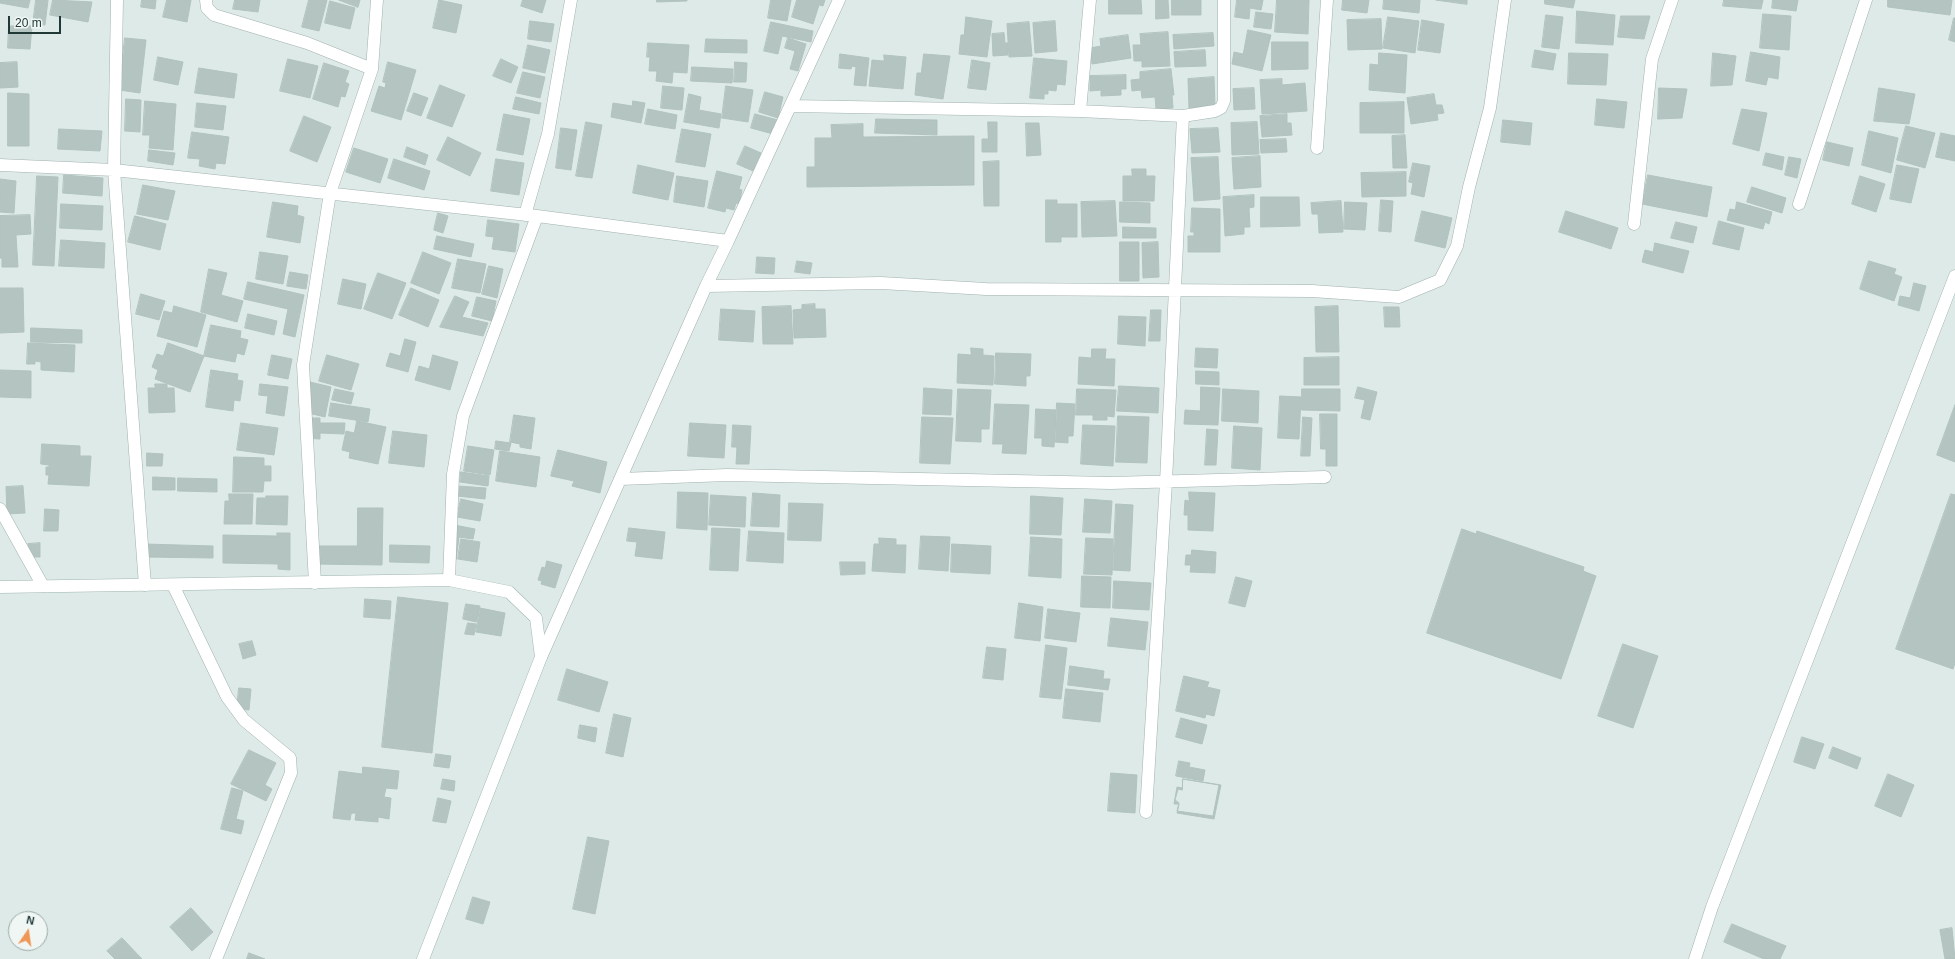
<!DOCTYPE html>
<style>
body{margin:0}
#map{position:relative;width:1955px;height:959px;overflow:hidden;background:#deeae7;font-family:Arial,sans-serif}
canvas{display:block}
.north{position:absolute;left:8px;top:911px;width:40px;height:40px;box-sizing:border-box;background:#eff6f4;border:1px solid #9caaa8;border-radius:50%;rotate:13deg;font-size:11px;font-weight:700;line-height:16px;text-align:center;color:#203937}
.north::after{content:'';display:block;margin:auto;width:14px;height:18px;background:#ef9757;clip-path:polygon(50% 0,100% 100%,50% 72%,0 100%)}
.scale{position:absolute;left:8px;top:16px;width:53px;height:18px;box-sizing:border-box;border:2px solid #203937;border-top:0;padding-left:5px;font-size:12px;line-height:14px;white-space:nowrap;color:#203937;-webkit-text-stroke:3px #eff6f4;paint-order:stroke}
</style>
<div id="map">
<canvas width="1955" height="959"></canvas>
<div class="north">N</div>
<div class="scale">20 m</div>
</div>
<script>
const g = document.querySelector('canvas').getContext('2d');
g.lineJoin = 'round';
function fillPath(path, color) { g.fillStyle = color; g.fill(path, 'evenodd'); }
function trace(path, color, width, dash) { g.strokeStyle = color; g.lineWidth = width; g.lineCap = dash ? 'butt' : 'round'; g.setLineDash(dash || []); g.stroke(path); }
const building = new Path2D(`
 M0,0H30L28,8L0,3Z
 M36,0H48L45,25L33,24Z
 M53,0L92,2L88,22L50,15Z
 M142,0H156L155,9L141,7Z
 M167,0H191L187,22L163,17Z
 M235,0H260L258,12L233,9Z
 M309,0H327L319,31L302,27Z
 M339,0H360L358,7Z
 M439,0L462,5L456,33L433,28Z
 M523,0H546L542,13L521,6Z
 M657,0H687V1L657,2Z
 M771,0H791L787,21L768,18Z
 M797,0H825L823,6L819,5L813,24L792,17Z
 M1109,0H1141L1142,14H1109Z
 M1156,0H1168L1169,18L1156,19Z
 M1172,0H1201V15H1172Z
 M1237,0H1263L1261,10L1250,8L1249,19L1235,17Z
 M1277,0H1309L1308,34L1275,32Z
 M1343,0H1369L1367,13L1342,10Z
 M1384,0H1420L1419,13L1383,9Z
 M1436,0H1467V4Z
 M1545,0H1575L1573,8L1545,4Z
 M1724,0H1763L1761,9L1723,6Z
 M1773,0H1798L1796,11L1772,8Z
 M1888,0H1952L1950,15L1888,7Z
 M330,1L355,8L350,29L325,23Z
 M1577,11L1615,15L1613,45L1576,43Z
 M1256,12L1273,14L1271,29L1254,27Z
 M1763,14L1791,16L1789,50L1760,48Z
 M1546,15L1563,17L1559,49L1542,47Z
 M1621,16H1650L1644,39L1618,37Z
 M966,17L992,21L987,57L959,54L961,35H964Z
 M1388,17L1419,21L1415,53L1383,48Z
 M1954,18H1955V42L1949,40Z
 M1381,19L1382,49L1348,50L1347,20Z
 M1422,20L1444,24L1440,53L1418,50Z
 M530,21L554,24L551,42L528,39Z
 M1055,21L1057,51L1035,53L1033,23Z
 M771,22L813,31L811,42L782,36L778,54L764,51Z
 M1029,22L1032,56L1009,57L1007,24Z
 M9,26H32L30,49L8,48Z
 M1248,30L1271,35L1262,71L1232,64L1234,52L1243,54Z
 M1168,32L1170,66L1142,67V61H1134L1133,45H1141L1140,34Z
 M1004,33L1005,43H1008V55L993,56L992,34Z
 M1213,33L1214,46L1174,49L1173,35Z
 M1128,35L1131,58L1092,64L1090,48L1101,46L1100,39Z
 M125,38L146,40L140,93L119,90Z
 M788,38L806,44L798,71L790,69L795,51L785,48Z
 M706,39L747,40V53L705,52Z
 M1272,42H1308V69L1272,70Z
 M648,43L689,45L687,73L673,72L672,83L656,81L657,71H649L650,57H647Z
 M528,45L550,50L545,73L523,68Z
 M1205,50L1206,66L1175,67L1174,52Z
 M1535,50L1556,54L1553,70L1532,67Z
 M1751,52L1780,57L1778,79L1768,77L1766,85L1746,81Z
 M1379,53L1407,55L1405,93L1369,90L1370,64L1378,65Z
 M1569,53L1608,54L1606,85L1568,84Z
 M1713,53L1736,56L1732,85L1711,86Z
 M840,54L869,58L866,86L854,85L856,67L852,66L851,69L839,68Z
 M924,54L950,56L943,99L915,95L917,73H921Z
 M884,55L906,57L903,89L869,86L872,60L884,61Z
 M158,57L183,62L178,85L154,80Z
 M1034,58L1067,61L1065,85L1057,84L1056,91L1048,90V94H1044V99L1030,98Z
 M288,59L318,66L310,98L280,91Z
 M501,59L518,67L511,83L493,76Z
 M972,60L990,63L986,90L968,88Z
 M17,62L18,87L0,88V63Z
 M388,62L416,70L401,120L371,111L379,86L385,88L386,83L383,82Z
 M735,62L747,63L746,82H734Z
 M324,63L349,71L345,82L349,84L345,97L341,96L338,107L313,99Z
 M692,67L733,69L732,83L691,81Z
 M199,68L237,74L234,98L195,93Z
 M1171,69L1174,95H1172L1173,108L1156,109L1155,97L1142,98L1141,90L1132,91L1131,80L1140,79V72Z
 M523,72L545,77L540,98L517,93Z
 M1126,75V89H1121V95L1101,96V90L1090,91V76Z
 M1214,77L1215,106L1189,108L1188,79Z
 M1282,79V85L1305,83L1307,111L1262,114L1260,80Z
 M440,85L465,95L452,127L427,118Z
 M663,86L684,88L682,110L661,108Z
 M726,86L753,90L748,122L722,118Z
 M1254,88L1255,109L1234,110L1233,89Z
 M1659,88L1687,89L1682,118L1658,119Z
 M1879,88L1915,94L1909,124L1874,121Z
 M765,92L783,97L778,118L759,112Z
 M8,93L29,94V146H8Z
 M414,93L428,98L421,116L407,111Z
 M689,94L701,97L699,110L721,114L719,128L684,122Z
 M1434,94L1436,105H1442L1444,113L1437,114L1438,120L1411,124L1407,98Z
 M516,97L541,103L539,114L513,109Z
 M126,99L141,100L140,132L125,131Z
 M1597,99L1627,102L1624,128L1595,125Z
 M145,101L176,104L173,150L149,148L150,135H143Z
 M633,101L645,103L641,123L611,117L613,103L632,106Z
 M1404,102V133H1360V103Z
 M197,103L226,106L223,130L195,127Z
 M648,109L677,115L675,129L645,124Z
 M1742,109L1767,113L1759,151L1733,144Z
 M504,114L530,119L523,155L497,150Z
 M755,114L778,120L773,134L751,128Z
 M1287,114V123H1291L1292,135L1262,137L1260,116Z
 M304,116L331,127L317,162L290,151Z
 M876,119L937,120V135L875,133Z
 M1503,120L1532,123L1530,145L1501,142Z
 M586,122L602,125L592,178L576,176Z
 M988,122H997V152H982V139H988Z
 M1257,122L1259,154L1232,155L1231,123Z
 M1026,123H1039L1041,155L1027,156Z
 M863,124V137L974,136V185L807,187V167H815V138H832L831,125Z
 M1906,126L1935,133L1925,168L1897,160Z
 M561,128L577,130L571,170L556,168Z
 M1218,128L1220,152L1192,153L1190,129Z
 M59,129L102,131L100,151L58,149Z
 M682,129L711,134L705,167L676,162Z
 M1869,131L1898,138L1891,173L1862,165Z
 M192,132L229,137L225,164L216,163L215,169L199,166L200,159L188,158Z
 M1941,133L1955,136V161L1936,157Z
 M1405,135L1407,168H1393L1392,136Z
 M448,137L481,153L470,176L437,160Z
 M1286,139L1287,152L1261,153L1260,140Z
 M1827,142L1853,148L1849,166L1823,160Z
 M745,146L761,153L753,171L737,164Z
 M407,147L428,155L425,165L404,157Z
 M354,148L388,159L380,183L346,172Z
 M149,150L175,153L173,165L148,161Z
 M1766,153L1784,157L1782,170L1763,165Z
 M1260,156L1261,187L1234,189L1232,158Z
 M1218,157L1220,199L1194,201L1191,158Z
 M1789,157L1801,159L1797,178L1785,175Z
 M394,159L430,171L424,190L388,178Z
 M496,159L524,163L519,195L491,191Z
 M999,161V206H984L983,162Z
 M1413,163L1430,166L1424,197L1411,194L1413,183L1409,182Z
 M638,165L674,173L668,200L633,193Z
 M1897,165L1919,169L1911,203L1890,199Z
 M1132,169H1146V176H1155L1154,201H1123V176H1132Z
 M717,171L742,177L739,189L742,190L739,204L736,203L734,210L726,208L725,212L708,208Z
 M1406,172V196L1362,197L1361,173Z
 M64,175L103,178L102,196L63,193Z
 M1648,175L1712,187L1707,217L1642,204Z
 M37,176L58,177L54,266L33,265Z
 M677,176L708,181L704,207L674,202Z
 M1860,176L1885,184L1876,212L1852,204Z
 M0,179L16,181L14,213L0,212Z
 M143,185L175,191L168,220L137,214Z
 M1752,187L1786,198L1782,213L1747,202Z
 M1254,195V207L1249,208L1250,227H1244V234L1225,236L1223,197Z
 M1261,197H1299L1300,226L1261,227Z
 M1046,200H1057V204H1077V237H1061V242H1046Z
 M1381,200L1393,201L1391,232L1379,231Z
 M1115,201L1117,236L1082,237L1081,202Z
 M1341,201L1343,232L1319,233L1318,214H1312L1311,203Z
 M273,202L298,206L297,215L304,217L300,243L267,237Z
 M1120,202L1150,203V223L1120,222Z
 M1345,202L1367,203L1365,230L1344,229Z
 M1737,202L1772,212L1769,224L1765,222L1763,229L1727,220L1730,209L1735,210Z
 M61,204L103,206L102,230L60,228Z
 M1192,208L1220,209V252H1188V236H1194V232H1191Z
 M1422,211L1452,218L1445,248L1415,241Z
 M1566,211L1618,228L1611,249L1559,232Z
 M438,213L448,216L443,233L434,230Z
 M30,215L31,234L16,235L18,267H2V258H0V216Z
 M135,216L166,224L160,250L128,242Z
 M488,220L519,224L515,252L492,249L494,237L486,236Z
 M1719,221L1744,228L1739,250L1713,244Z
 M1676,222L1697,227L1693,243L1671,238Z
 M1123,227L1156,228V238H1123Z
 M437,236L474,244L471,257L434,249Z
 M61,240L105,243L104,268L59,266Z
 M1120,242H1139V281H1120Z
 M1158,242L1159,277L1143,278L1142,243Z
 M1655,243L1689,251L1683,273L1642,262L1645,250L1653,252Z
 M260,252L288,256L283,284L256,279Z
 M423,252L451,263L439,294L411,283Z
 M757,257L775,258L774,274L756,273Z
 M458,259L486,264L480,293L452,288Z
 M797,261L812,263L810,274L795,272Z
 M1869,261L1896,269L1894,274L1902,277L1894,301L1860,289Z
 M489,266L503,269L497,298L482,294Z
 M209,269L227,273L221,295L243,301L237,322L201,312Z
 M290,272L308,275L306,289L287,286Z
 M378,273L406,283L392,319L364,309Z
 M343,279L366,284L361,309L338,304Z
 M248,282L304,295L295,337L283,334L288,309L244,299Z
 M1914,283L1926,286L1919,311L1898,305L1900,296L1910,298Z
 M0,288H23L24,332L0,333Z
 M411,288L439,300L428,327L399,315Z
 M141,294L165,301L159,320L136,314Z
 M455,296L469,302L462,317L488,323L483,336L440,327Z
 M477,297L496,301L492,321L472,316Z
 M815,304V309H825L826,337L794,338L793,310L802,309V305Z
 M174,306L206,315L197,347L157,336L164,311L172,313Z
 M791,306L793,344H763L762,307Z
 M1338,306L1339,352H1316L1315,307Z
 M1384,307H1399L1400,327H1385Z
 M721,309L755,311L753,342L719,340Z
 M1151,310H1161L1160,341H1149Z
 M248,314L277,321L274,335L245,328Z
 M1119,316L1146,317L1145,346L1118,344Z
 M211,325L241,331L240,338L248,340L244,355L237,353L235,362L204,356Z
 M31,328L82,330V343L31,342Z
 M405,339L416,342L408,372L386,366L390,353L400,356Z
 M28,343L75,345L74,372L41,370V362L35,361V364H27Z
 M168,343L204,356L190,392L155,379L158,370L152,367L157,354L163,356Z
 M971,348L983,349V355L994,356L993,385L957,383L958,354L971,355Z
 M1196,348L1218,349L1217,368L1195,367Z
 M1092,349H1106L1105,359H1115L1114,386L1078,384L1079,357L1091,358Z
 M996,353L1031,354L1030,376H1026V386L995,384Z
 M272,355L292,359L288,379L268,375Z
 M327,355L359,364L351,390L319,381Z
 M433,355L458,362L450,390L415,380L419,366L429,369Z
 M1339,357V385H1304V358Z
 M0,370L31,371V398L0,397Z
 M211,370L238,374L237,380L243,381L240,401L234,400L233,411L206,407Z
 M1196,371L1219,372V385L1196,384Z
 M310,382L331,387L325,417L304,412Z
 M155,384H167V388H174L175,412L149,413L148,388H155Z
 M260,384L288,387L284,416L266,413L268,396L259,395Z
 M1119,386L1159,388L1158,413L1117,411Z
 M1201,387L1220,388L1218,425L1184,424L1185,410L1200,411Z
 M1358,387L1377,392L1370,420L1361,418L1365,400L1355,398Z
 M924,388L952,390L951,415L923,414Z
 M335,389L354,393L351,404L332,400Z
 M958,389L991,390L989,429H981V442L956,441Z
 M1077,389L1116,390L1114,417L1107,416V420H1093V415H1076Z
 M1223,389L1259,391L1258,423L1222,421Z
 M1302,389H1340V411L1302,410Z
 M1280,396L1301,397L1299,439L1278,438Z
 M331,403L370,409L368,422L329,416Z
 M1057,403L1075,404L1073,436H1068V443L1055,442Z
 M995,404L1029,405L1026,454L1002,453L1003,444H993Z
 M1955,405V462L1937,455Z
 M1036,409L1056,410L1054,447L1042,446V438H1035Z
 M1320,414H1337V466H1326V449H1321Z
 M514,415L535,418L531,449L520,447V444L510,442Z
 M1118,416L1149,417L1147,463L1116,462Z
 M922,417L953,418L950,464L920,463Z
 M1303,417L1312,418L1310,456H1301Z
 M305,418H320V423H345L344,434L320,433V439L304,438Z
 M357,421L386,427L378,464L349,458L350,452L342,450L346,431L354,433Z
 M241,423L278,428L274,455L237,450Z
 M690,423L726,425L724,458L688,456Z
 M733,425L751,426L749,464H736L737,447H732Z
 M1083,425L1115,426L1113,466L1081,464Z
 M1234,426L1262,428L1260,470L1232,468Z
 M1207,429L1218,430L1216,465H1205Z
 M393,431L427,435L424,467L389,463Z
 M496,441L511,443L509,451L495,449Z
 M42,444L80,446V456H91L89,486L48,484L49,475H46V467H49V465L41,464Z
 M468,446L494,450L490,475L464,471Z
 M558,450L607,462L600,493L572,486L574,481L551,476Z
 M500,451L540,457L536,487L496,481Z
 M147,453L163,454L162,466H147Z
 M234,457L264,458V466H271V481H264L263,492H233Z
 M461,472L489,476L488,486L460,482Z
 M153,477L175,478V490H153Z
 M178,478L217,479V492L178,491Z
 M23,486L25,513L7,514L6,487Z
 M458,486L486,488L485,499L457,496Z
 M678,492L708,493L707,530L677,528Z
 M1189,492L1215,493L1213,531L1188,530V515H1184L1185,500L1189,501Z
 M753,493L780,495L779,527L751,526Z
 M229,494H253L252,524H224L225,501H229Z
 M1951,494L1955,495V663L1953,669L1896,649Z
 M711,495L746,497L745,527L709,525Z
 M266,496H288L287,525L256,524L257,498H266Z
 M1031,496L1063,498L1061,535L1030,534Z
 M461,499L483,504L480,521L457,517Z
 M1085,499L1112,501L1110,533L1083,532Z
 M789,503L823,504L821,541L788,540Z
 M1116,504L1133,505L1130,571L1113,570Z
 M358,508H383L382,565L315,564V546H357Z
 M45,509L59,510L58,531H44Z
 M454,525L475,529L473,539L459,537L456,560L450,559Z
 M629,528L665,532L662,559L635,556L637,542L627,541Z
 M712,528L740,529L738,571L710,570Z
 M1462,529L1476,534L1477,531L1584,567L1583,571L1596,576L1561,679L1427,633Z
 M749,531L784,533L783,563L747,561Z
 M277,533H290V570L278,569V564L223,563V535L277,536Z
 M921,536L950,537L948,571L919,569Z
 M1031,537L1062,539L1061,578L1029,576Z
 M879,538L896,539V545H906L905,573L872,571L874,544H879Z
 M1086,538L1113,539L1112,575L1084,574Z
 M461,539L480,542L477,562L458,559Z
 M40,543V557H29L28,544Z
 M145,544L213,546V558L145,557Z
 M952,544L991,546L990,574L951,572Z
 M390,545L430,546L429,563L390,562Z
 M1192,550L1216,552L1215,573L1190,572L1191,565H1185L1186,555H1191Z
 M547,561L562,565L555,588L541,584L542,581L538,580L542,567L545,568Z
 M840,562H865V574L841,575Z
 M1082,576L1111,577L1110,608L1081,607Z
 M1236,577L1252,581L1245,607L1229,603Z
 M1114,581L1151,583L1149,610L1113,608Z
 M398,597L448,603L432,753L382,747Z
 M365,599L391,601L390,619L364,617Z
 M1019,603L1043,607L1040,641L1015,638Z
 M466,604L480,606L476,622L463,619Z
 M480,608L505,613L501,636L476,632Z
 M1048,609L1080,613L1076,642L1045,638Z
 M1111,618L1148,622L1145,650L1108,646Z
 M468,623L476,624L474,635L465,634Z
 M252,641L256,655L243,659L239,644Z
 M1623,644L1658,656L1633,728L1598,716Z
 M1046,645L1067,648L1061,699L1040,697Z
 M987,647L1006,649L1003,680L983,678Z
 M1070,666L1104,671L1103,679H1110L1108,690L1068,685Z
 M567,669L608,682L599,712L558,700Z
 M1184,676L1209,682L1207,687L1220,690L1214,716L1206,714L1205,718L1176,711Z
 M239,688L251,689L249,710L237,709Z
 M1066,689L1103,693L1100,722L1063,718Z
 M614,714L631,718L623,757L606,753Z
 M1181,718L1207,725L1202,744L1176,737Z
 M580,725L597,728L595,742L578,738Z
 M1802,737L1824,744L1815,769L1794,762Z
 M1833,747L1861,758L1857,769L1829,758Z
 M249,750L276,763L265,785L272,789L266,801L231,784Z
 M436,754L451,756L449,768L434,766Z
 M1179,761L1190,763L1189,767L1205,770L1203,781L1176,776Z
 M363,767L399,771L397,789L386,788L384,797L391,798L389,819L378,817V822L355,820L356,813H353L351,814L350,820L333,818L339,771L362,774Z
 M1111,773L1137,775L1135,813L1108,811Z
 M1888,774L1914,785L1901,817L1875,806Z
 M443,779L455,781L454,791L441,789Z
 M1183,779L1219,785L1213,816L1177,811L1179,803L1175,800L1178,789L1182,790Z
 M1183,779L1221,785L1214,819L1177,813L1179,804H1174L1177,787L1182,788Z
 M232,788L243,791L236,819L244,821L241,834L221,829Z
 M438,798L451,801L446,823L433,821Z
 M588,837L609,841L595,914L573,909Z
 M473,897L490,902L483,924L466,919Z
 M191,908L213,932L192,951L170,927Z
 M1732,924L1786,946L1780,959H1764L1724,942Z
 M1952,928L1955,959H1945L1940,930Z
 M122,938L142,959H115L107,951Z
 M249,953L265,959H247Z`);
const street = new Path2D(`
 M117,0L114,170L145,585
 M206,0L207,8L214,15L307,43L372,69
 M791,106L1080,111L1183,116L1215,111L1221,108L1224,101V0
 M1080,111L1090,0
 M1317,148L1327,0
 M0,165L114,170L537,216L728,241
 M1799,204L1866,0
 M525,215L548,134L571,0
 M1634,224L1652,59L1672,0
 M706,286L881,283L986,289L1312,291L1399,297L1440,280L1457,246L1469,187L1490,108L1505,0
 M620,479L727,475L1111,483L1325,477
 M0,509L43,586
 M449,580L453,474L463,416L537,216
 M315,583L303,365L330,193L372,69L377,0
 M173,585L227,697L244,720L290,758L291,773L216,959
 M541,657L706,286L728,241L839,0
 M1146,812L1166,482L1183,116
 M1695,959L1712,907L1955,276`);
const secondary = new Path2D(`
 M0,587L449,580L509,592L536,618L541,657L423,959`);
fillPath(building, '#b4c4c0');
trace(building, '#b1c3bf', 1);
trace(street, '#a1b1af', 13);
trace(secondary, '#9eb5b1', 13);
trace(street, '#fff', 12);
trace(secondary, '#fff', 12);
</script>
